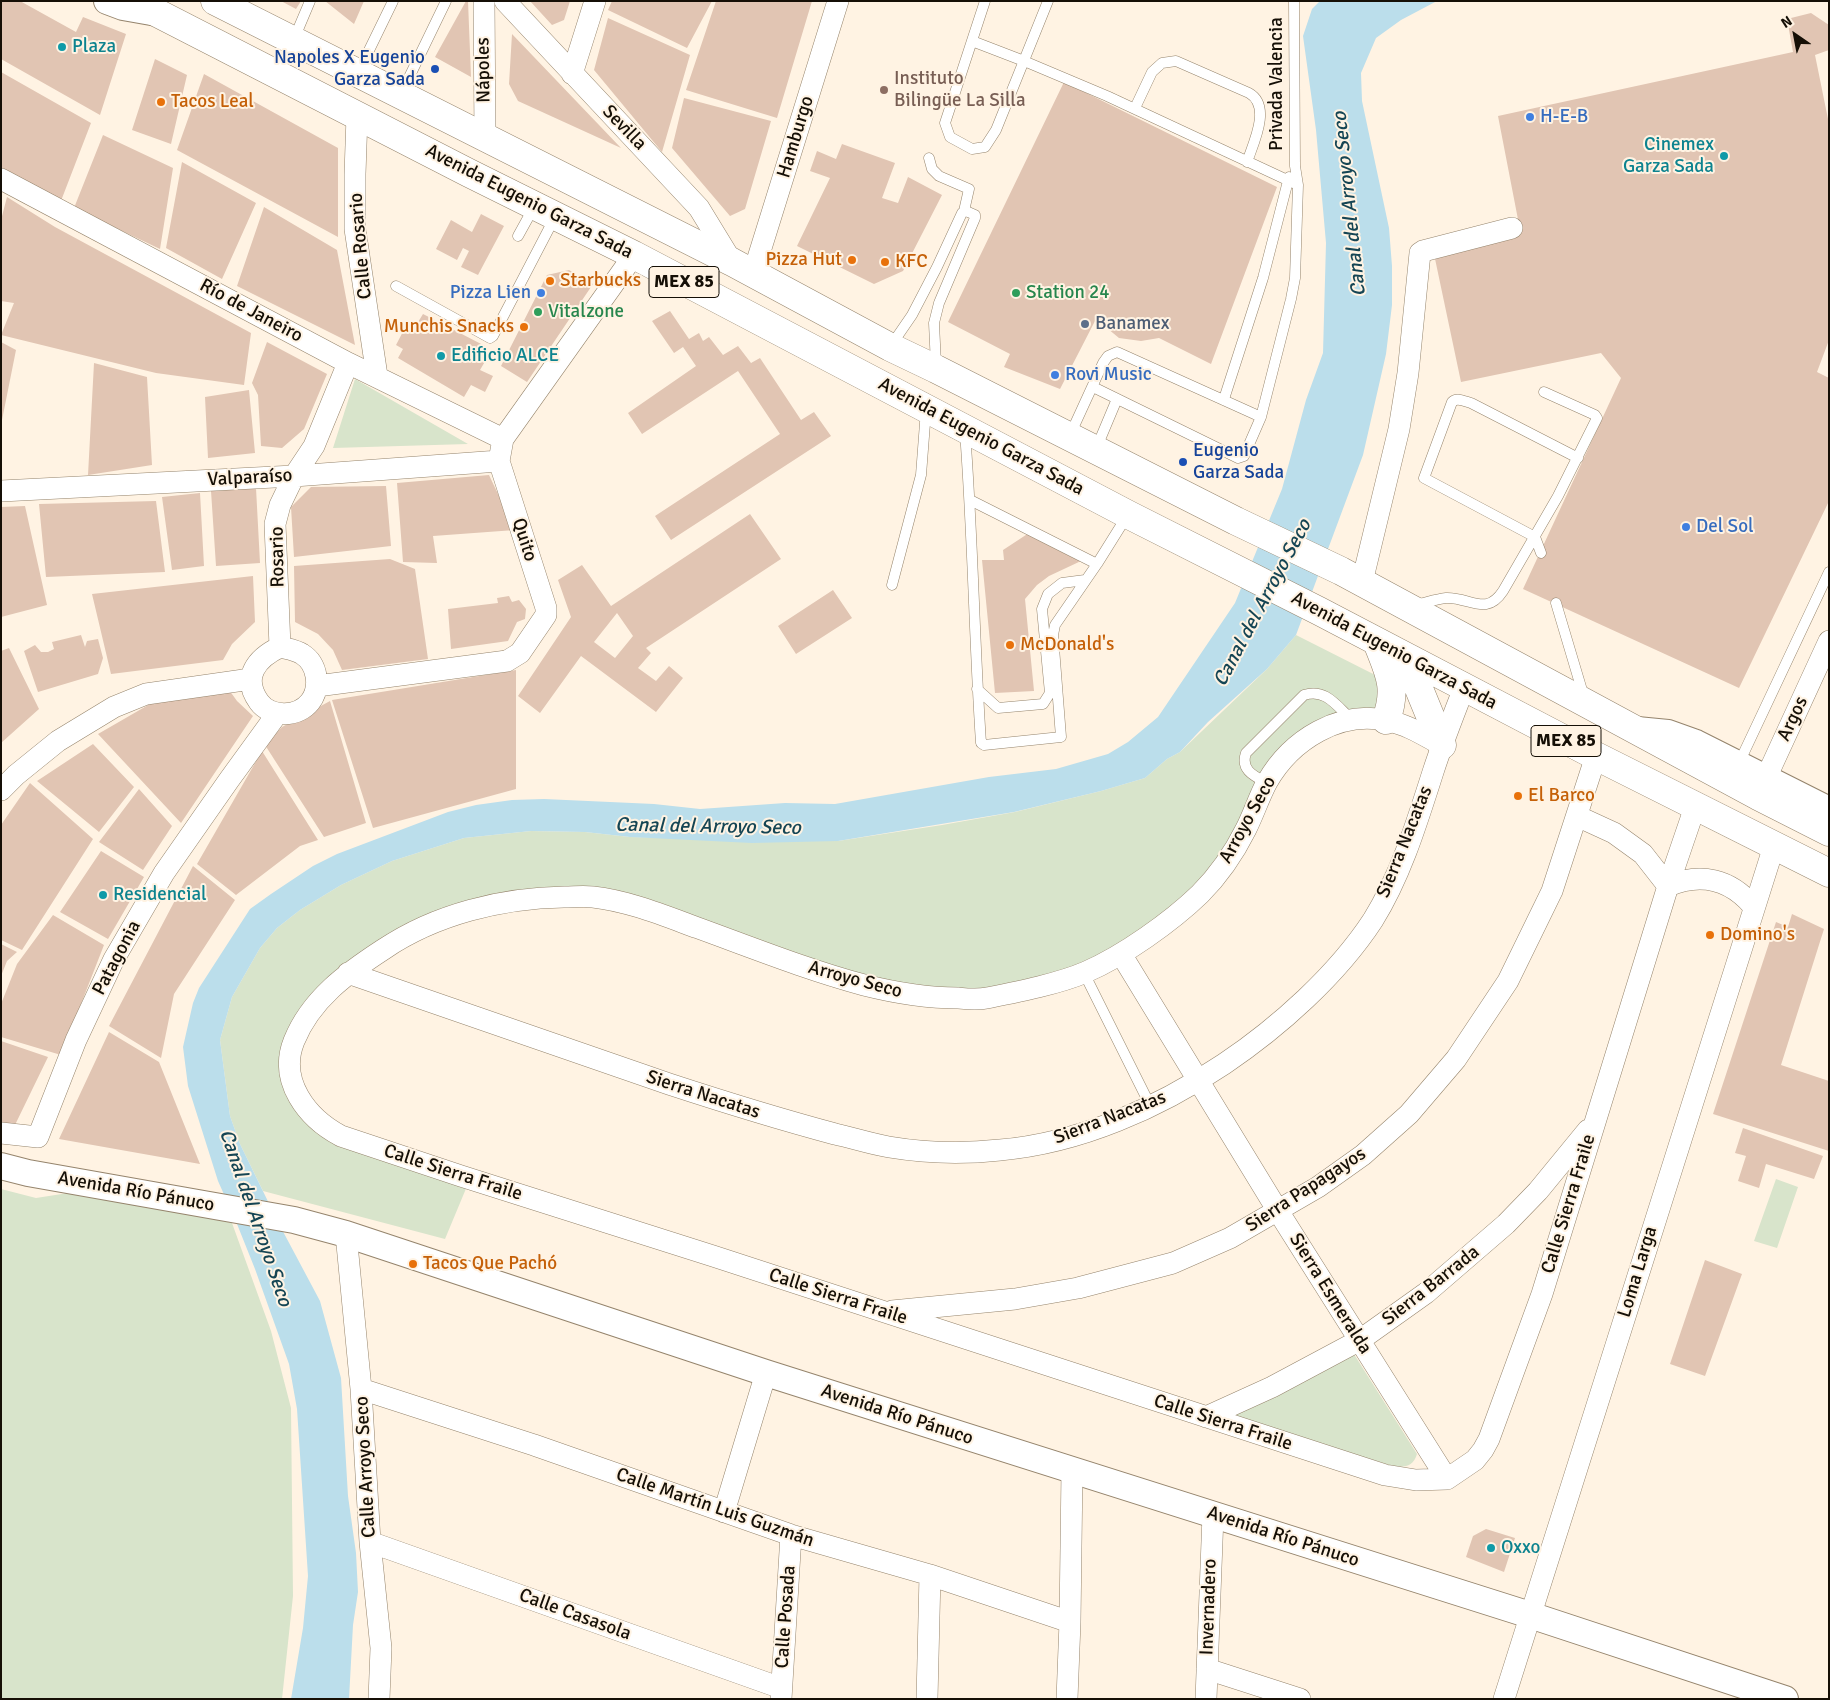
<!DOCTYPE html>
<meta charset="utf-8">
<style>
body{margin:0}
#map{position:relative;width:1830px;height:1700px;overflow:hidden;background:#fff3e3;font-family:Signika,sans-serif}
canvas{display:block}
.frame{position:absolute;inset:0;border:2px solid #150f06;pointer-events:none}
.north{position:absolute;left:1770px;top:10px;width:50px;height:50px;-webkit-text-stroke:4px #fff3e3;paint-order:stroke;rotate:327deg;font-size:14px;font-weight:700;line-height:20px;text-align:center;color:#150f06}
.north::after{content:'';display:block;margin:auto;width:18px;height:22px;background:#150f06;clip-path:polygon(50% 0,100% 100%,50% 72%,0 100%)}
</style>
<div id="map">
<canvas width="1830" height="1700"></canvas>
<div class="frame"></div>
<div class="north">N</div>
</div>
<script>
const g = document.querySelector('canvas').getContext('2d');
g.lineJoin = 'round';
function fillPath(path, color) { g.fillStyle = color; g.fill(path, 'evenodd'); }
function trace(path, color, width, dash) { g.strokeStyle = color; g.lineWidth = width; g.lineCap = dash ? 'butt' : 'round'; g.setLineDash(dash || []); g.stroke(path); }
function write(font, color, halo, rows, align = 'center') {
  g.font = font + ' Signika,sans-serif'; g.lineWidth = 4; g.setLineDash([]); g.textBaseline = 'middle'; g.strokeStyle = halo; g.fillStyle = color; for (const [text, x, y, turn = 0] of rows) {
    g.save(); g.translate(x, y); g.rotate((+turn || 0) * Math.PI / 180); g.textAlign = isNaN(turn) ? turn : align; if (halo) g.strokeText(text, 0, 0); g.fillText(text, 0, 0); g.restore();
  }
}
const green = new Path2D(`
 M355,379L468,444L333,448Z
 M1296,635L1391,683V708L1350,719L1295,748L1222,867L1084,973L923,998L593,897L468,912L330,989L289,1056L316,1120L470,1179L445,1239L263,1191L240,1144L230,1116L220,1040L232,997L260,948L277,928L300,910L341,885L392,861L464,838L531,831L585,832L630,837L838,841L942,825L1015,812L1101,791L1145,778L1167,759L1180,752L1267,669Z
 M1776,1179L1798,1187L1777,1248L1754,1241Z
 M1,1189L36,1198L81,1191L232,1223L271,1331L291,1408L293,1596L282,1699H1Z
 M1352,1351L1417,1454C1413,1468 1402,1468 1389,1465L1233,1416Z`);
const water = new Path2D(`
 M1320,1H1437L1401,20L1376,38L1361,73L1362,101L1389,228L1392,266V305L1386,354L1363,455L1296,635L1267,669L1208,722L1180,752L1167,759L1145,778L1101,791L1014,812L838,841L752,843L630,837L585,832L531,831L464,838L392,861L341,885L300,910L277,928L260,948L232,997L220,1040L230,1116L240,1144L279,1224L320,1301L341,1378L348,1496L356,1553L358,1592L353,1625L349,1699H291L303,1628L308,1576L297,1409L289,1364L255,1269L235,1219L218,1181L188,1086L183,1047L193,1003L199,988L250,909L271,894L313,866L337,854L448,812L476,805L512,800L544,799L654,804L700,809L785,803L835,804L989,777L1056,769L1108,754L1128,742L1158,717L1235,603L1282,489L1306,400L1323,353L1326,243L1316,130L1303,36L1312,9Z`);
const building = new Path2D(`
 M1,1H20L76,32L83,17L126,34L100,115L1,59Z
 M281,1H301L296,9Z
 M325,1H364L354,24Z
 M466,1H468L471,77L435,57Z
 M530,1H570L564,20L552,25Z
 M612,1H712L687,48L608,10Z
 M716,1H812L777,118L686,90Z
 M1811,13L1829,25V50L1815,55L1829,124V340L1817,372L1829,378V501L1739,688L1523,589L1621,378L1601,353L1461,382L1434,254L1521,235L1498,116L1793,52L1787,19Z
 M608,18L690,55L662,152L594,70Z
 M512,34L621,148L518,101L509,84Z
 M155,59L187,75L171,144L132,130Z
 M1,72L91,123L59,206L1,173Z
 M204,74L338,148V237L177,150Z
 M1064,82L1277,187L1211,364L1159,338L1141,341L1119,338L1096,319L1060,389L1004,367L1010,354L948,322Z
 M684,98L771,121L745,209L730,216L672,148Z
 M103,135L173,168L160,249L74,208Z
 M842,144L895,163L882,198L898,203L908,177L942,195L903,271L874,284L797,246L830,178L810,171L817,151L836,159Z
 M182,162L256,203L222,279L166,248Z
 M7,197L55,227L251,333L244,385L156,373L1,335L14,303L1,301V220Z
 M264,207L337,250L355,345L237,286Z
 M481,214L504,226L478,275L461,267L469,251L463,248L457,260L436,249L451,220L472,232Z
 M569,270L593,284L527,382L501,366L547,275Z
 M670,311L689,339L699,333L703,341L709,337L723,355L738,346L751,363L760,358L801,420L814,412L831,436L671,540L655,516L780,434L738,371L642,434L628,413L696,366L683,347L674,353L652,321Z
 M423,314L485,346L479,355L487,358L480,370L493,376L485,392L471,385L464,397L398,358L403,349L396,345L408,322L415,327Z
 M1,342L16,350L2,420H1Z
 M267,342L327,374L304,429L282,448L261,446L258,395L252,383Z
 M94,363L147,377L152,465L88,475Z
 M249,390L255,453L208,458L205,397Z
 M489,475L515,530L433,536L437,563L403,562L397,483Z
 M386,486L391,546L294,557L291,507L311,487Z
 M256,488L260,563L216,566L211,491Z
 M200,493L204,566L172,570L162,497Z
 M156,501L165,572L46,577L39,504Z
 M25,506L47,605L1,617V507Z
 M750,514L781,559L646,648L651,653L638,668L656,681L669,666L683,678L656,712L581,656L540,713L518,696L571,617L558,580L582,565L611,606ZM617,613L633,636L615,658L594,642Z
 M1032,531L1081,561L1049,576L1037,585L1025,599L1034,691L995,693L982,560H1004L1003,550Z
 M390,559L415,569L428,659L342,670L333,650L318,634L295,622L294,566Z
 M253,576L255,622L232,644L223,660L111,674L92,594Z
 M833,590L852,618L796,654L778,626Z
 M509,596L512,602L519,600L526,609L525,619L517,622L508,641L451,649L448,609L498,603L497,598Z
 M81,635L85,647L87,641L98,639L103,658L98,674L38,692L24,651L35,645L41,652H48L54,649L52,642Z
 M9,648L39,709L1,743V651Z
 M516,670V789L373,828L332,700Z
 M227,687L237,701L253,716L181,823L98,734L150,704Z
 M330,701L366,823L324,837L265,745L282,727Z
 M93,744L134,787L99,832L37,781Z
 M262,751L318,840L300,846L236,895L197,864Z
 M30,783L93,839L22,950L1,940V825Z
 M139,789L172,826L143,870L99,842Z
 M101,851L144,877L108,939L60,912Z
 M193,866L235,900L174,994L161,1058L109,1026Z
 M1792,914L1824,929L1781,1065L1829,1081V1151L1713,1114L1776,922L1788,927Z
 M53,915L104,945L61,1055L1,1037V1004L17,964Z
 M1,944L17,952L7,961L1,976Z
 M109,1032L159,1062L200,1164L59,1139Z
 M1,1041L48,1057L14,1127L1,1126Z
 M1743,1128L1823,1156L1814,1179L1766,1164L1759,1188L1738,1181L1746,1156L1735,1153Z
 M1705,1260L1742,1274L1705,1376L1670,1364Z
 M1486,1529L1515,1538L1504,1572L1466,1557L1473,1536Z`);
const service = new Path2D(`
 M985,1L945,123L950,137L972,149L985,147L996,130L1048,1
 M294,39L310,1
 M972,41L1024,61L1107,96L1298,185
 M358,73L393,1
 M401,94L446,1
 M1135,108L1152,72L1162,63L1176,61L1249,93C1272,106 1253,144 1247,162
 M929,158L932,169L939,176L969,189L964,211
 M518,236L534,207
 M396,286L490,338L493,336L555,217
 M890,347L912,315L937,267L962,213L966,211L975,215V218L939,303L934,323L936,365
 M1093,387L1238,458L1244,456L1261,417L1291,299L1295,278L1298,185L1295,166L1294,1
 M1224,399L1263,278L1289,177
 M965,432C973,536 974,639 981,743L984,745L1061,737L1053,635L1055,625L1097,564L1127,516
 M1070,435L1103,363L1108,356L1117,352L1261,417
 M1096,449L1117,399
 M970,500L1097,564
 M1541,553L1535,537L1424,478L1452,402C1457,397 1464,401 1471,403L1578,458
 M892,585L921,475L926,410
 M1556,603L1584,697
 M1415,605C1425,603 1436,599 1446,598C1470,597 1486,617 1503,591L1558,496L1597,418L1595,415L1544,392
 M977,689L998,708L1043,704L1050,693L1042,609L1048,594L1062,583L1085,580
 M1739,763L1829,572
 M1267,783C1254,776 1240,770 1246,753L1304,695C1325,688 1336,705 1351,719
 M1084,973L1151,1107`);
const minor = new Path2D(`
 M484,1L485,138
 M505,1L699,208L732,262
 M572,74L595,1
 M357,116L355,174V229L377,376
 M1,179L348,363L503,439
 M753,274L838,1
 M1,491L294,476L499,461
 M1362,582L1399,429L1408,373L1420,253L1423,251L1512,228
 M280,647L275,524L280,505L294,476L314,446L348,363
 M280,647C288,649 296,650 302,654C318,664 321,688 310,702C297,718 270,717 259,702C241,677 257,658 280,647Z
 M317,686L507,661L520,653L546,615V608L499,461L503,439L634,255
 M1442,745C1425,736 1408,725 1389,721C1340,709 1291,740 1267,782C1259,797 1254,813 1246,829C1235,851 1218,876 1200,894C1171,922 1123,956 1086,972C1058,984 1017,992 987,998C977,1000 968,999 958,998C925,998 896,993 864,985C808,970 753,948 698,928C665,916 629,901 593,897C584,896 574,897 564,897C502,898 436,914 384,949C347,973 311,999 294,1041C278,1081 307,1118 341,1136L461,1176L713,1256L1385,1475L1416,1480L1447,1479L1475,1460L1483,1450L1489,1439L1542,1294L1668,886L1695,807
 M1,790L16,775L58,741L114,707L146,694L251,679
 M1760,791L1829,641
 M1577,816L1614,833L1643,854L1668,886C1701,872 1730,879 1753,906
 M1121,954L1278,1211L1447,1479
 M348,973C455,1011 562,1048 669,1084C724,1102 779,1119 835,1134C853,1138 871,1144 889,1147C925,1153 964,1154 1000,1150C1080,1143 1158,1108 1224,1064C1279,1027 1337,975 1373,920C1401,875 1417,822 1433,772C1442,744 1453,716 1464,688
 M1,1133L38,1137L76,1040L114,959L164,873L229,780L277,714
 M346,1234L361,1389L370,1542L381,1648L379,1699
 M892,1311L1015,1299L1078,1288L1173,1263L1230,1238L1318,1187L1363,1155L1409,1114L1456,1059L1508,981L1552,891L1596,756
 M361,1389L534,1445L791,1535L930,1575L1070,1622
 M1206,1417L1272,1387L1360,1340L1426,1293L1506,1224L1538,1191L1588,1130
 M724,1512L766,1373
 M370,1542L781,1688
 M1207,1669L1300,1699
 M781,1699L791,1535
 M927,1699L930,1575
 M1067,1699L1070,1622L1072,1471
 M1206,1699L1213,1515
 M1504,1699L1774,846`);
const tertiary = new Path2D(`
 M107,1L123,7L157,13
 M1637,730L1668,733L1696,743L1829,810
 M1,1166L28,1173L294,1220L346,1234L766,1373L1530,1615L1785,1699`);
const trunk = new Path2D(`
 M134,1L469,173L634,255L1129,515L1319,611L1596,756L1829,873
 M215,1L732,262L890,347L936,369L1236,521L1341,571L1758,796L1829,832
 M1377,642C1389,673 1398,687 1386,720
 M1406,657L1442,745`);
const markers = [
 [62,47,5,"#0f9aa8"],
 [435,69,5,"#1a4fb4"],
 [884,90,5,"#8d6e63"],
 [161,102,5,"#e8710a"],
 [1530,117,5,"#3f7fe0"],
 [1724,156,5,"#0f9aa8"],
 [852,260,5,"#e8710a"],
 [885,262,5,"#e8710a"],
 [550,281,5,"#e8710a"],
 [541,293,5,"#3f7fe0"],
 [1016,293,5,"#2e9e5b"],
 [538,312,5,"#2e9e5b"],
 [1085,324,5,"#5c6f8a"],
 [524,327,5,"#e8710a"],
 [441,356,5,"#0f9aa8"],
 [1055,375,5,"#3f7fe0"],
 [1183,462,5,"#1a4fb4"],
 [1686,527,5,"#3f7fe0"],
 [1010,645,5,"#e8710a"],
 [1518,796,5,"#e8710a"],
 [103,895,5,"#0f9aa8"],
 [1710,935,5,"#e8710a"],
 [413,1264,5,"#e8710a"],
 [1491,1548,5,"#0f9aa8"]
];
const shields = [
 [684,282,70],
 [1566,741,70]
];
const shieldNames = [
 ["MEX 85",684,282],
 ["MEX 85",1566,741]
];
const cultureNames = [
 ["Plaza",72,47],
 ["Cinemex",1714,145,"right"],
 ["Garza Sada",1714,167,"right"],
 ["Edificio ALCE",451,356],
 ["Residencial",113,895],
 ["Oxxo",1501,1548]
];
const transitNames = [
 ["Napoles X Eugenio",425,58],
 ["Garza Sada",425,80],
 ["Eugenio",1193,451,"left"],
 ["Garza Sada",1193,473,"left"]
];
const streetNames = [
 ["Nápoles",484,70,-91],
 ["Privada Valencia",1277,84,-90],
 ["Sevilla",624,128,46],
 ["Hamburgo",796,137,-73],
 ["Avenida Eugenio Garza Sada",529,202,27],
 ["Calle Rosario",361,246,-95],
 ["Río de Janeiro",251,311,28],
 ["Avenida Eugenio Garza Sada",981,437,28],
 ["Valparaíso",250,478,-3],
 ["Quito",524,540,72],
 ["Rosario",278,557,-91],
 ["Avenida Eugenio Garza Sada",1394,651,28],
 ["Argos",1793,719,-65],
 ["Arroyo Seco",1248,820,-61],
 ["Sierra Nacatas",1405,842,-68],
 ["Patagonia",117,958,-62],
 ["Arroyo Seco",855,980,15],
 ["Sierra Nacatas",703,1095,18],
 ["Sierra Nacatas",1110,1118,-21],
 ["Calle Sierra Fraile",453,1173,18],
 ["Sierra Papagayos",1306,1190,-33],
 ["Avenida Río Pánuco",136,1192,10],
 ["Calle Sierra Fraile",1569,1204,-73],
 ["Loma Larga",1638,1272,-73],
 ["Sierra Barrada",1431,1286,-38],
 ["Sierra Esmeralda",1330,1294,58],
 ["Calle Sierra Fraile",838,1297,18],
 ["Avenida Río Pánuco",897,1415,18],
 ["Calle Sierra Fraile",1223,1423,18],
 ["Calle Arroyo Seco",366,1467,-93],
 ["Calle Martín Luis Guzmán",715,1508,19],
 ["Avenida Río Pánuco",1283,1537,18],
 ["Invernadero",1209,1607,-88],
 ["Calle Casasola",575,1615,20],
 ["Calle Posada",786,1617,-86]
];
const educationNames = [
 ["Instituto",894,79],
 ["Bilingüe La Silla",894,101]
];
const foodNames = [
 ["Tacos Leal",171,102],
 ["Pizza Hut",842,260,"right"],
 ["KFC",895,262],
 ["Starbucks",560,281],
 ["Munchis Snacks",514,327,"right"],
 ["McDonald's",1020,645],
 ["El Barco",1528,796],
 ["Domino's",1720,935],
 ["Tacos Que Pachó",423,1264]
];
const shopNames = [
 ["H-E-B",1540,117],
 ["Pizza Lien",531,293,"right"],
 ["Rovi Music",1065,375],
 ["Del Sol",1696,527]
];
const leisureNames = [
 ["Station 24",1026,293],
 ["Vitalzone",548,312]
];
const serviceNames = [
 ["Banamex",1095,324]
];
const waterNames = [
 ["Canal del Arroyo Seco",1350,204,-96],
 ["Canal del Arroyo Seco",1263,603,-62],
 ["Canal del Arroyo Seco",708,827,1],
 ["Canal del Arroyo Seco",255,1218,71]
];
fillPath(green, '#d8e4cb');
fillPath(water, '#bbdeeb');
fillPath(building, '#e1c5b3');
trace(service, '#95846c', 11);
trace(minor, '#95846c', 22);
trace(tertiary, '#95846c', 28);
trace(trunk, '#95846c', 29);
trace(service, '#fff', 10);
trace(minor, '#fff', 21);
trace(tertiary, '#fff', 26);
trace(trunk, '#fff', 28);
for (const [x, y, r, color] of markers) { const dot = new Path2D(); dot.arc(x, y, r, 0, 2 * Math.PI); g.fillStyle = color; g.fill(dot); trace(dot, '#fff3e3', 2); }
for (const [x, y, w] of shields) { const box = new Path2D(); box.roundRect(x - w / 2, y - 15.5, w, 31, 4); g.fillStyle = '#fff3e3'; g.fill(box); trace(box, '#150f06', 1); }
write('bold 18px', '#150f06', null, shieldNames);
write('19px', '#0d838f', '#fff3e3', cultureNames, 'left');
write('19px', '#164399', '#fff3e3', transitNames, 'right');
write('19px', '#150f06', '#fff3e3', streetNames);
write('19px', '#785e54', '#fff3e3', educationNames, 'left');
write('19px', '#c56008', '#fff3e3', foodNames, 'left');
write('19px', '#366cbe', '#fff3e3', shopNames, 'left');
write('19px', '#27864d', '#fff3e3', leisureNames, 'left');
write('19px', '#4e5e75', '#fff3e3', serviceNames, 'left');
write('italic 20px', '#154554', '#fff3e3', waterNames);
</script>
